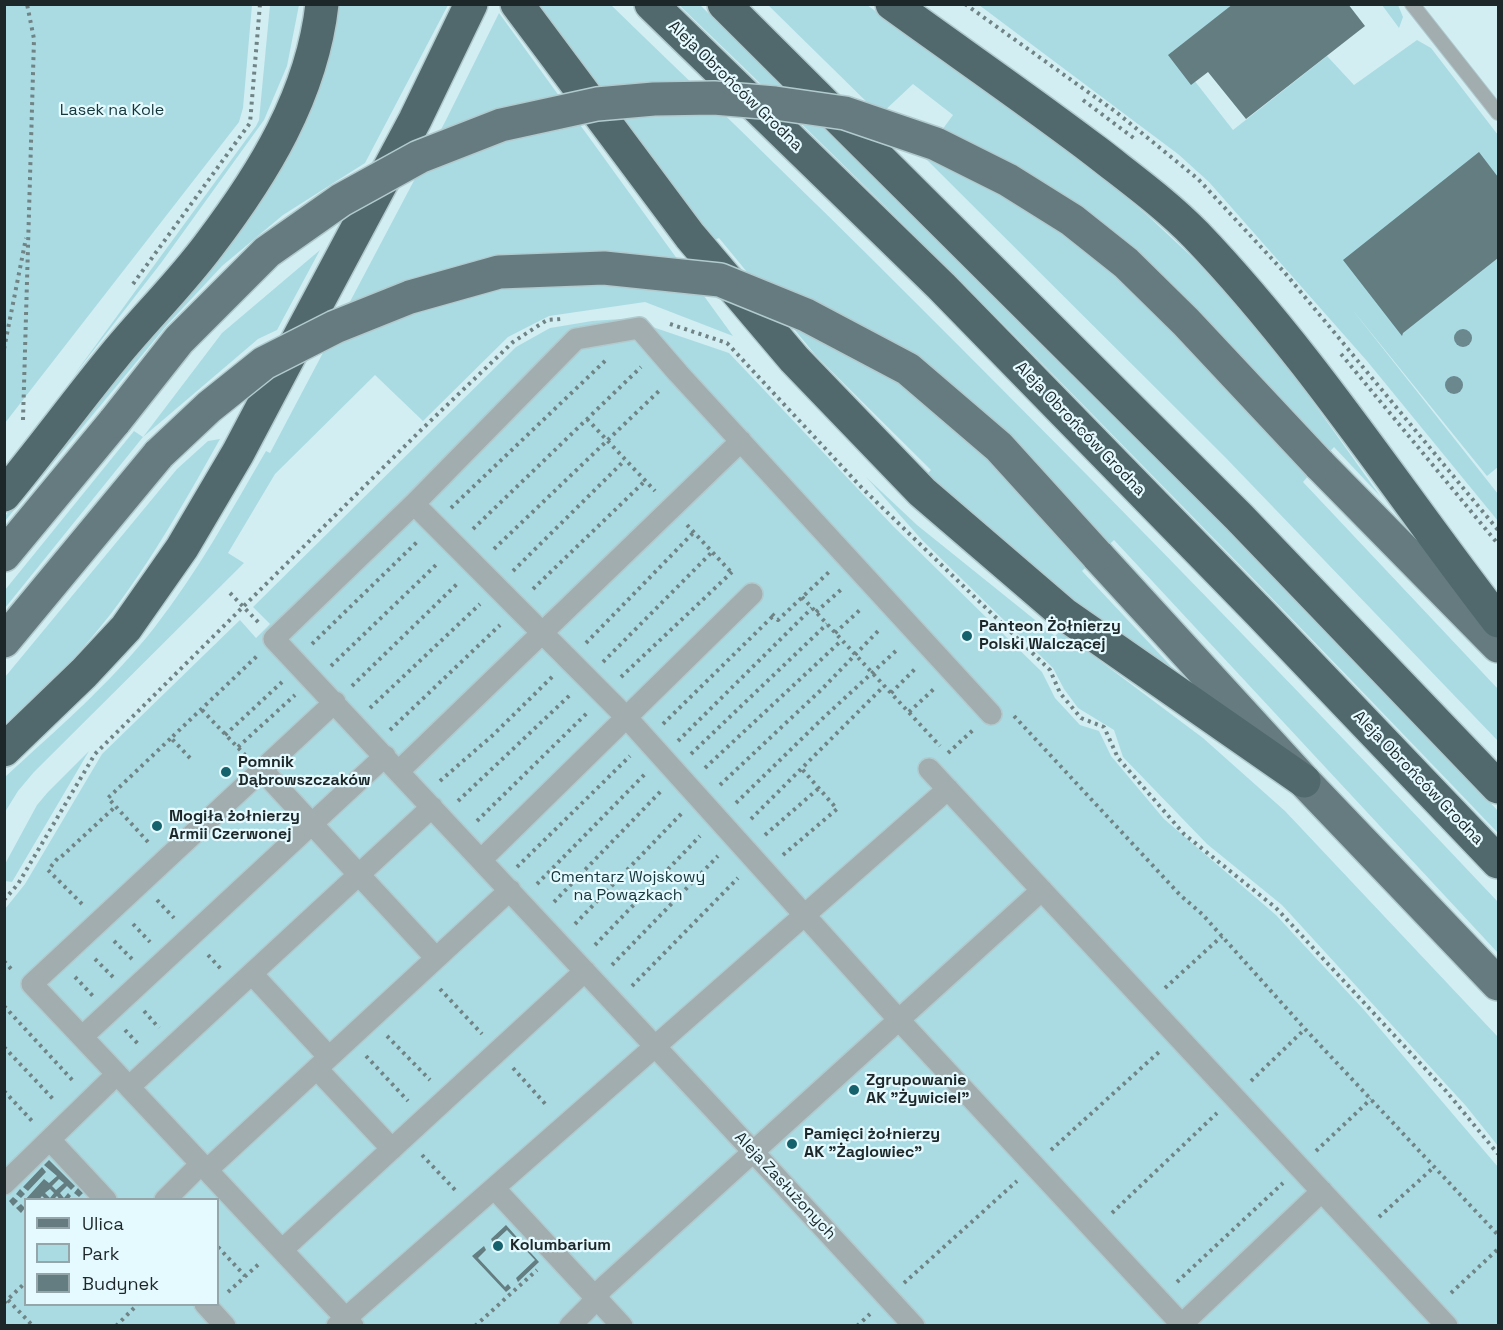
<!DOCTYPE html>
<meta charset="utf-8">
<style>
body{margin:0}
#map{position:relative;width:1503px;height:1330px;overflow:hidden;background:#d2eef2;font-family:"Space Grotesk",sans-serif}
canvas{display:block}
.frame{position:absolute;inset:0;border:6px solid #1d2729;pointer-events:none}
.legend{position:absolute;left:24px;top:1198px;width:195px;height:108px;box-sizing:border-box;background:#e4fafe;border:2px solid #94a6a9;margin:0;padding:8px 10px;list-style:none;font-size:18px;color:#1d2729}
.legend li{display:flex;align-items:center;gap:12px;height:30px}
.legend b{width:30px;border:2px solid #94a6a9}
</style>
<div id="map">
<canvas width="1503" height="1330"></canvas>
<div class="frame"></div>
<ul class="legend">
<li><b style="height:8px;background:#667b7f"></b>Ulica</li>
<li><b style="height:16px;background:#aadbe3"></b>Park</li>
<li><b style="height:16px;background:#647d81"></b>Budynek</li>
</ul>
</div>
<script>
const g = document.querySelector('canvas').getContext('2d');
g.lineJoin = 'round';
function fillPath(path, color) { g.fillStyle = color; g.fill(path, 'evenodd'); }
function trace(path, color, width, dash) { g.strokeStyle = color; g.lineWidth = width; g.lineCap = dash ? 'butt' : 'round'; g.setLineDash(dash || []); g.stroke(path); }
function write(font, color, halo, rows, align = 'center') {
  g.font = font + ' "Space Grotesk",sans-serif'; g.lineWidth = 4.5; g.setLineDash([]); g.textBaseline = 'middle'; g.strokeStyle = halo; g.fillStyle = color; for (const [text, x, y, turn = 0] of rows) {
    g.save(); g.translate(x, y); g.rotate((+turn || 0) * Math.PI / 180); g.textAlign = isNaN(turn) ? turn : align; if (halo) g.strokeText(text, 0, 0); g.fillText(text, 0, 0); g.restore();
  }
}
const green = new Path2D(`
 M5,4L252,5L243,108L239,122L5,423Z
 M270,5H299L287,66L264,120L161,263L71,379L256,126L259,120Z
 M334,5H448L365,163L283,215L222,266L167,325L5,521V516L263,192Z
 M534,5H611C728,118 845,231 960,347C1142,529 1321,714 1498,902V953L1114,540L1082,571L1195,692L1068,596L926,475L931,470L817,357L719,238L712,241Z
 M679,5H700L1047,345L1350,651L1498,811V833C1229,552 959,274 679,5Z
 M768,5H867L1093,169L1147,215L1193,258L1244,312L1293,374L1380,496L1334,447L1303,482L1498,689V741L1225,457L923,156L953,115L913,84L880,115Z
 M979,5H1233L1172,52L1233,130L1327,56L1354,85L1417,40L1431,48L1498,135V467L1487,476L1351,308L1498,494V521L1367,361L1209,182L1178,154Z
 M1382,5H1398L1403,17L1399,28Z
 M499,13L733,336L645,302L549,316L508,337L423,421L375,375L275,474L228,553L244,563L34,772L18,791L5,812V777C56,730 110,684 154,628C197,573 231,511 266,451L270,453L446,120Z
 M320,250L277,330L258,339L143,437L5,608V590L134,431L143,437L222,333Z
 M635,318L638,322L729,353L893,526L1042,672L1055,698L1080,725L1099,731L1111,756L1164,819L1276,915L1364,1010L1498,1167V1325L5,1326V909L25,884L102,754L240,620L256,638L270,624L253,607L516,347L550,328L592,321ZM26,1200H218V1304H26Z
 M220,439C179,512 137,587 81,650C57,677 30,700 5,724V677L177,469L208,441Z
 M866,477L917,525L1055,636L1060,631L1203,738L1285,811L1498,1037V1146L1466,1106L1282,905L1207,844L1123,757L1114,730L1078,708L1064,689L1053,668L922,540Z
 M89,751L12,882L5,881V864L37,805L48,792Z`);
const building = new Path2D(`
 M1233,4H1348L1365,26L1246,119L1208,72L1191,85L1168,55Z
 M1479,152L1498,177V258L1403,333L1402,336L1343,260Z
 M49,1160L75,1186L71,1190L67,1186L60,1193L64,1198L68,1193L71,1196L68,1200H60L57,1196L53,1200H46L42,1196L39,1200H25L44,1179L49,1183L57,1176L44,1165ZM59,1179L64,1183L56,1190L52,1186ZM50,1189L54,1193L50,1198L45,1193Z
 M42,1167L46,1172L28,1191L23,1187Z
 M78,1188L83,1193L79,1197L74,1193Z
 M20,1189L25,1194L21,1198L16,1194Z
 M13,1197L18,1201L13,1206L9,1201Z
 M21,1204L25,1208L21,1213L16,1208Z
 M506,1225L539,1262L518,1282L516,1278L535,1260L507,1230L493,1243L491,1239Z
 M484,1246L486,1250L478,1258L505,1287L508,1284L511,1288L506,1292L472,1256Z`);
const path = new Path2D(`
 M965,4L1116,112L1198,179L1285,273L1498,530
 M1083,100L1135,139
 M133,284L250,123L260,4
 M670,324L727,343L861,487L1050,670L1060,693L1081,718L1104,727L1118,758L1184,834L1276,908L1446,1091L1498,1154
 M4,349L26,238
 M1341,354L1498,544
 M587,419L655,491
 M23,420L34,39L27,4
 M451,508L606,360
 M687,525L731,572
 M473,529L641,367
 M494,549L660,390
 M513,571L625,460
 M533,589L645,481
 M230,593L259,623
 M802,597L940,746
 M816,612L844,587
 M772,614L778,620L829,572
 M835,633L862,608
 M586,643L694,532
 M312,644L418,541
 M603,662L712,552
 M331,666L438,563
 M621,677L732,572
 M352,686L458,583
 M891,693L916,668
 M370,708L480,604
 M202,710L245,755
 M909,712L936,687
 M1014,716L1180,895L1202,914L1305,1029L1498,1235
 M663,724L773,616
 M390,730L500,625
 M225,735L282,682
 M678,741L812,608
 M238,747L295,695
 M948,753L973,730
 M691,754L827,624
 M190,758L171,738L257,656
 M705,768L842,640
 M440,781L493,735L553,676
 M720,785L822,689L880,629
 M458,801L570,695
 M736,803L822,719L898,649
 M751,819L884,686
 M477,821L587,713
 M765,835L819,788
 M148,842L108,798L171,738
 M783,855L837,809L801,768
 M517,867L630,756
 M537,884L645,774
 M4,900L18,884L95,754L421,430L513,342L547,320L562,319
 M157,900L174,918
 M554,902L661,791
 M82,904L48,870L58,858L61,857L116,806
 M133,924L150,942
 M575,924L682,813
 M114,941L132,959
 M595,945L700,836
 M208,955L221,969
 M95,959L113,977
 M4,961L12,970
 M612,965L718,856
 M75,977L93,996
 M632,986L738,878
 M1165,988L1222,936
 M440,989L482,1034
 M4,1006L75,1083
 M144,1011L159,1028
 M125,1030L140,1046
 M387,1036L430,1080
 M4,1047L55,1101
 M366,1056L408,1101
 M513,1068L548,1107
 M1251,1081L1305,1029
 M4,1091L33,1122
 M1051,1150L1159,1052
 M1316,1151L1371,1099
 M422,1155L456,1191
 M1112,1213L1217,1113
 M1379,1217L1434,1167
 M218,1247L245,1276
 M1177,1282L1283,1183
 M904,1283L1017,1181
 M228,1292L260,1263
 M1451,1293L1498,1249
 M8,1300L33,1326
 M4,1303L26,1282
 M116,1326L138,1304
 M475,1326L537,1270
 M857,1326L870,1314`);
const service = new Path2D(`
 M1412,4L1498,113`);
const pedestrian = new Path2D(`
 M414,504L627,718L899,1020L1183,1326
 M929,769L1447,1326
 M262,770L436,958
 M399,771L741,441
 M481,860L752,594
 M252,974L329,1057
 M82,1037L385,756
 M317,1069L392,1149
 M117,1074L32,984L335,702
 M129,1087L353,1326
 M50,1140L106,1200
 M207,1170L510,890
 M4,1184L117,1074L129,1087L432,807
 M494,1188L622,1326
 M165,1200L201,1164
 M282,1250L585,971
 M205,1304L225,1326
 M337,1326L948,789
 M570,1326L588,1308L603,1288L1042,890
 M914,1326L722,1118L274,639L414,504L576,339L639,328L678,373L991,714
 M1180,1326L1322,1191`);
const primary = new Path2D(`
 M1319,464L1498,646
 M4,555L115,421
 M1097,555L1304,781L1498,984
 M4,641L159,454`);
const motorway = new Path2D(`
 M517,4L690,236L794,359L922,492L1064,614L1304,781
 M651,4L941,286L1260,613L1498,862
 M724,4L1239,517L1498,787
 M892,4C961,54 1031,102 1098,153C1131,179 1167,205 1196,235C1309,353 1398,492 1498,621
 M4,495C42,449 77,401 114,356C145,318 180,284 209,245C263,174 312,95 322,4
 M4,750L84,673L126,628L182,548L238,453L303,330L415,120L471,4`);
const primaryBridge = new Path2D(`
 M115,421L179,340L267,252L341,200L419,157L501,125L597,104L654,99L714,98L775,103L845,113L936,144L1008,180L1072,220L1126,263L1186,322L1319,464
 M159,454L209,407L264,363L335,327L410,297L499,272L604,268L720,280L806,315L908,369L999,447L1097,555`);
const trees = [
 [1463,338],
 [1454,385]
];
const markers = [
 [967,636,6,"#15626d"],
 [226,772,6,"#15626d"],
 [157,826,6,"#15626d"],
 [854,1090,6,"#15626d"],
 [792,1144,6,"#15626d"],
 [498,1246,6,"#15626d"]
];
const streetNames = [
 ["Aleja Obrońców Grodna",735,86,44],
 ["Aleja Obrońców Grodna",1080,429,46],
 ["Aleja Obrońców Grodna",1418,778,46],
 ["Aleja Zasłużonych",785,1186,47]
];
const parkNames = [
 ["Lasek na Kole",112,111],
 ["Cmentarz Wojskowy",628,878],
 ["na Powązkach",628,896]
];
const poiNames = [
 ["Panteon Żołnierzy",979,627],
 ["Polski Walczącej",979,645],
 ["Pomnik",238,763],
 ["Dąbrowszczaków",238,781],
 ["Mogiła żołnierzy",169,817],
 ["Armii Czerwonej",169,835],
 ["Zgrupowanie",866,1081],
 ["AK \"Żywiciel\"",866,1099],
 ["Pamięci żołnierzy",804,1135],
 ["AK \"Żaglowiec\"",804,1153],
 ["Kolumbarium",510,1246]
];
fillPath(green, '#aadbe3');
fillPath(building, '#647d81');
trace(service, '#b1cace', 16);
trace(pedestrian, '#b1cace', 24);
trace(primary, '#b1cace', 36);
trace(motorway, '#b1cace', 36);
trace(path, '#708385', 4, [3, 4.5]);
trace(service, '#a1adaf', 14);
trace(pedestrian, '#a1adaf', 21);
trace(primary, '#667b7f', 33);
trace(motorway, '#51696d', 33);
trace(primaryBridge, '#b1cace', 36, []);
trace(primaryBridge, '#667b7f', 33);
g.fillStyle = '#6a888d';
for (const [x, y] of trees) { g.beginPath(); g.arc(x, y, 9, 0, 2 * Math.PI); g.fill(); }
for (const [x, y, r, color] of markers) { const dot = new Path2D(); dot.arc(x, y, r, 0, 2 * Math.PI); g.fillStyle = color; g.fill(dot); trace(dot, '#e4fafe', 2); }
write('16px', '#1d2729', '#e4fafe', streetNames);
write('16px', '#14353a', '#e4fafe', parkNames);
write('bold 16px', '#1d2729', '#e4fafe', poiNames, 'left');
</script>
